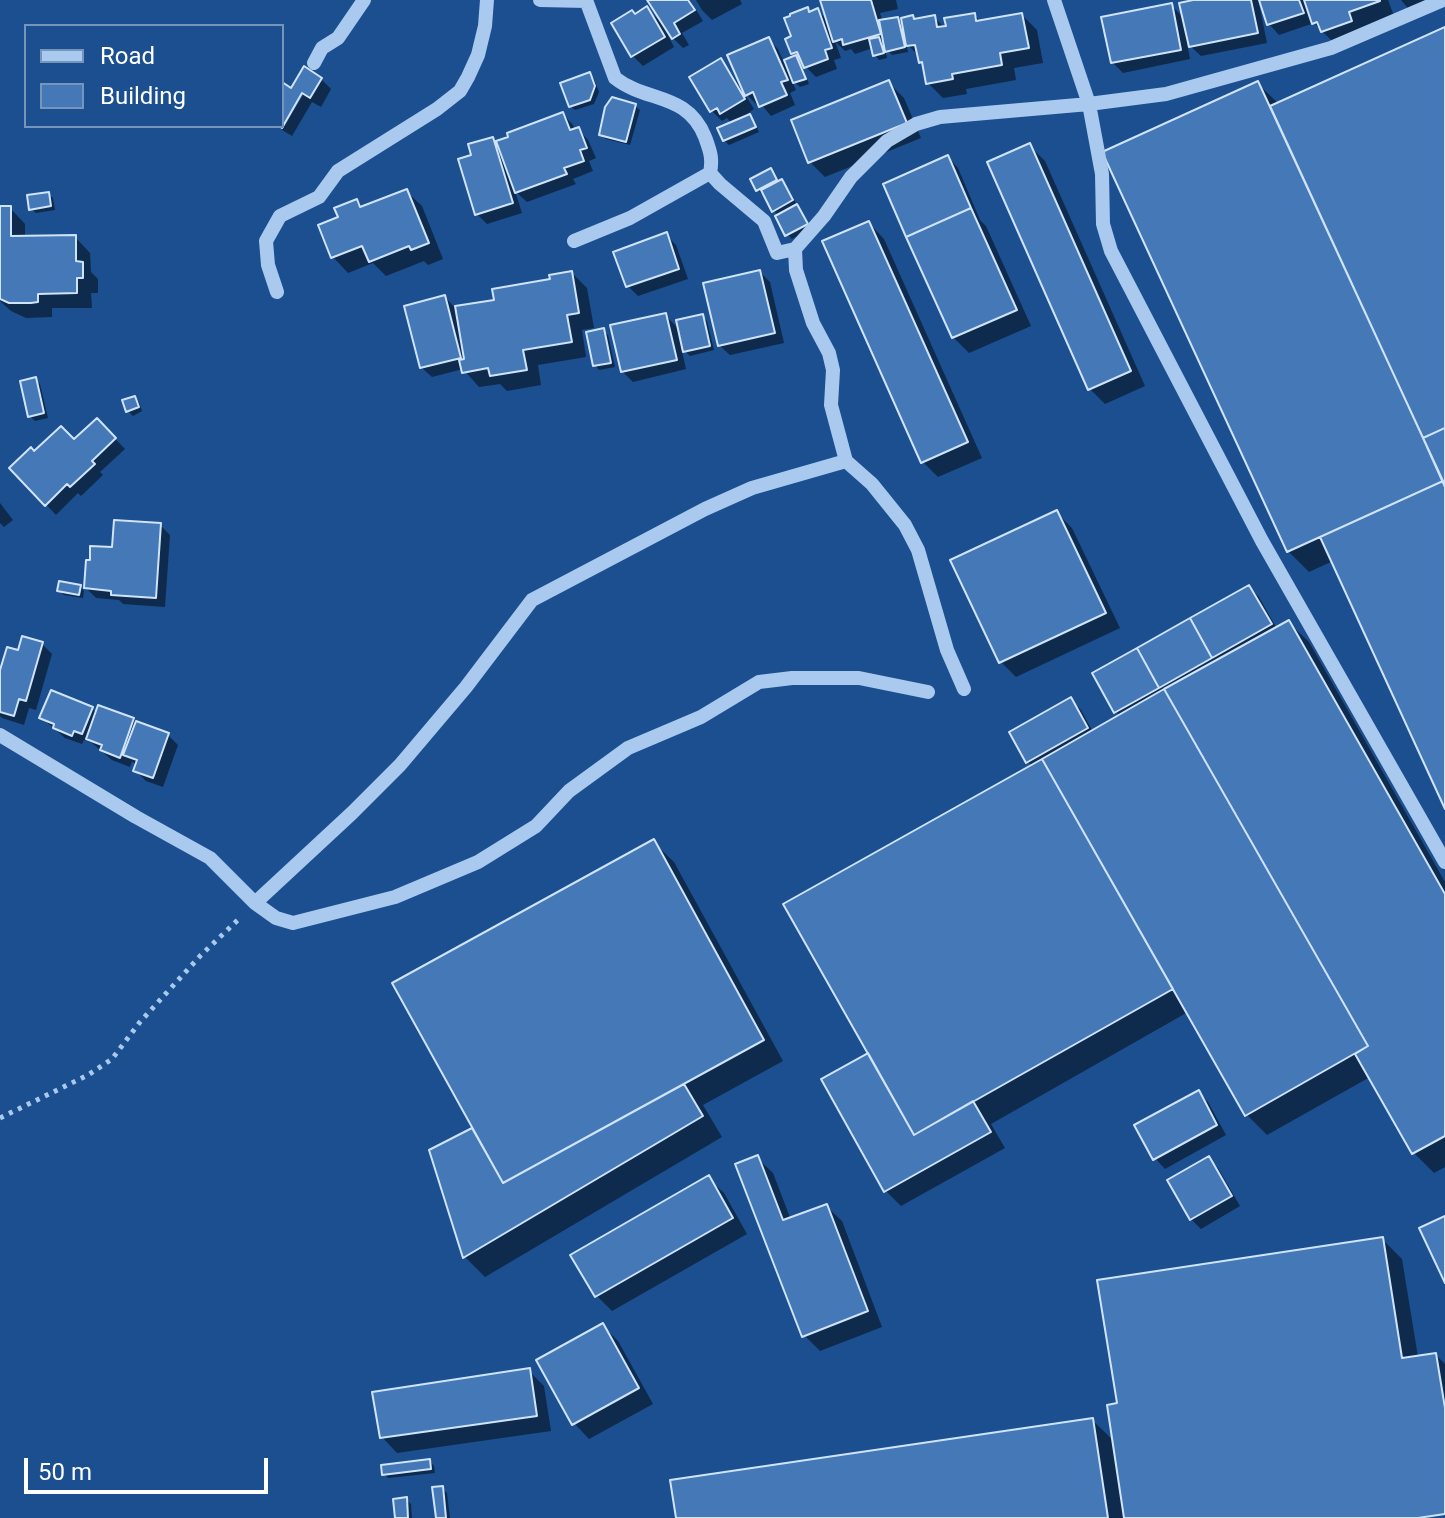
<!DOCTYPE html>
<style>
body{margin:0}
#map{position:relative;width:1445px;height:1518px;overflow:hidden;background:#1b4f8f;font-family:Roboto,sans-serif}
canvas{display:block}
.legend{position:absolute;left:24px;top:24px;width:260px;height:104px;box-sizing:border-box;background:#1b4f8f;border:2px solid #7695bc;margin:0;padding:10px 14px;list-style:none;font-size:24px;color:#fff}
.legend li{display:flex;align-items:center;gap:16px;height:40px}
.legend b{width:40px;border:2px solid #7695bc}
.scale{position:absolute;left:24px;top:1458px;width:244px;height:36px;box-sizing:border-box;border:4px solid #fff;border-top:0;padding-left:10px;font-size:24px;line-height:28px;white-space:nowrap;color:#fff;-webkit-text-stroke:6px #1b4f8f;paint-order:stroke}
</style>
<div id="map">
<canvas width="1445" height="1518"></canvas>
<ul class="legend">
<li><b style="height:10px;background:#a9c9ee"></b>Road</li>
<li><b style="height:22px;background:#4478b7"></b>Building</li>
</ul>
<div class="scale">50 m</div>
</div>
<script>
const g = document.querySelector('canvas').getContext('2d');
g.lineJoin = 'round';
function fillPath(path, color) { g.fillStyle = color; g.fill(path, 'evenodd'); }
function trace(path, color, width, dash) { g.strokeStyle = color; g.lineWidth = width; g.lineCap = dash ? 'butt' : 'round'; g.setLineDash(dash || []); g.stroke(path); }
const shadow = new Path2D(`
 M650,0H690L703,21L682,33L689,45L683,48L673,38Z
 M696,0H740L742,4L712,20L702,10Z
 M824,0H896L898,9L880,13L883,22L897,19L905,26L913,17L916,21L934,17L949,32L974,15L981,22L1022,15L1037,30L1043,63L1014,68L1016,80L966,89L967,94L943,98L928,83L925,66L920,62L919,56L906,43L908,52L892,55L885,48L887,58L879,60L875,55L873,48L855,54L851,49L845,51L835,41L841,58L834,60L837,69L816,77L800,61L809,84L800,87L791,79L796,90L790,93L795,105L771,116L760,103L757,105L747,95L746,96L754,109L747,114L754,121L759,132L729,145L724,140L732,124L727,118L722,121L712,111L720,60L730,71L740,87L743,86L768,39L778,49L784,63L797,57L793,53L794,37L807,9L811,13L818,11L829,22Z
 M1203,0H1258L1261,3L1259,4L1267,43L1201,56L1187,43L1190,59L1123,73L1112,62L1171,5L1185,19Z
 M1261,0H1388L1394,16L1338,47L1314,23L1279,35L1269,24Z
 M1401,0H1445L1412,13Z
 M647,9L661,22L674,47L643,66L633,56L635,16Z
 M1445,29V804L1333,561L1309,572L1288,551L1258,84L1279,104Z
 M589,74L594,79L599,92L594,104L575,110L570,106Z
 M321,79L331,89L321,107L312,102L292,136L282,130L303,95H298L282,123V85L292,91Z
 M888,82L904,98L921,138L825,177L810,162Z
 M635,106L640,110L630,145L606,139L601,135Z
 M563,114L573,125L575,130L578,129L588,140L596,158L589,161L593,171L573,179L576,184L527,202L515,191L522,213L487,224L477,214L474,156L492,139L496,143Z
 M1030,146L1045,161L1145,386L1105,404L1090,389Z
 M948,157L958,168L980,220L986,226L1031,326L969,353L953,337Z
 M770,171L779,183L786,186L811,229L792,239L787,234L779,216L774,211L765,193L762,194L758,190Z
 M406,191L422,206L443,259L428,265L424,261L386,276L373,263L348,273L333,257L340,218L356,202L363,208Z
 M48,194L53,198L55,210L36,213L31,209Z
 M0,208H10L25,224V238L75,237L90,253L91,272L98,279V293H91L92,308H52V317L26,318L11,311L0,301Z
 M869,223L884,239L982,458L938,477L923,462Z
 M666,235L676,245L688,279L638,296L628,286Z
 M760,272L770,282L784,343L730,355L719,345Z
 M572,273L587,288L594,328L582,330L586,357L538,365L541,385L507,391L500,384L479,387L463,369L432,377L421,367L445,297L455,308L496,301Z
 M665,315L680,330L702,316L707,321L714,350L690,356L681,347L686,369L633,382L622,371Z
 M603,331L608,335L615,367L599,370L595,365Z
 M36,380L40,384L48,418L35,421L30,416Z
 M134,398L139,402L142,411L133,416L128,411Z
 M97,420L125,449L100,472L103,475L81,496L78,493L56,515L12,468L74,442Z
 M0,503L13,520L4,527L0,523Z
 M1057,513L1072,528L1120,628L1016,677L1000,661Z
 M160,525L170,535L165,607L123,604L119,600L96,598L86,588L114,549Z
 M80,587L84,591L83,598L64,595L59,591Z
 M1249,587L1259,597L1277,629L1288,622L1309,642L1445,882V1167L1434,1173L1414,1153L1370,1077L1267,1135L1246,1114L1188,1012L991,1124L1005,1148L901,1206L886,1191L870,1054L1032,766L1028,762L1071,700L1081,710L1093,732L1121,716L1116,712Z
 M42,644L52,654L36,710L29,708L24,725L2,718L0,716V672L20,652Z
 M92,708L97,714L133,719L137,723L168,735L178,745L163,787L146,781L136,771V765L132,761L130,767L112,760L92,743L84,740L82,744L65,738L42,718Z
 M653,842L674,862L783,1061L703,1105L722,1137L485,1277L465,1257L431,1151L475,1128Z
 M1198,1092L1208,1102L1226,1135L1165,1169L1155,1158Z
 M757,1158L773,1173L791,1220L826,1206L842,1221L882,1327L820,1351L804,1335Z
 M1208,1158L1218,1168L1240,1206L1201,1229L1191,1219Z
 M708,1178L724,1193L747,1234L612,1311L597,1296Z
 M1382,1239L1402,1259L1418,1357L1436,1355L1445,1364V1512L1404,1518H678L1092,1420L1115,1442L1119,1405Z
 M602,1325L618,1341L653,1404L589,1439L574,1423Z
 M529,1371L544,1386L551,1431L397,1453L382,1437Z
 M430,1461L434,1466L435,1473L388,1478L384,1474Z
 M442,1488L447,1493L450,1518H438Z
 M406,1499L411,1504L412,1518H397Z`);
const building = new Path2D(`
 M647,0H688L695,10L674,23L680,34L672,39Z
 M820,0H871L881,34L843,45L842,39L833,42Z
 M1193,0H1251L1258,33L1189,47L1179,3Z
 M1259,0H1299L1304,13L1267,25Z
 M1304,0H1380V1L1349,12L1352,21L1321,32L1317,22L1312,24Z
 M1172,3L1181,50L1111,63L1101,17Z
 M647,6L665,37L631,57L611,23L632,10L635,14Z
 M808,7L809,12L818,8L832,48L825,50L828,59L804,68L797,52L791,54L785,39L791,36L784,18L790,16V14Z
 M975,13L976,21L1022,13L1029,48L1000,53L1002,65L952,74L953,79L926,84L922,62L919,63L915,45L906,46L901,18L913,15L914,19L935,15L937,27L946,26L944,18Z
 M898,17L905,47L885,52L879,20Z
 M1445,27V428L1423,438L1270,106Z
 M769,37L788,80L781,82L787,95L759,107L753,92L745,96L727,55Z
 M879,37L884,53L873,56L869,39Z
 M796,55L806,79L793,83L784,60Z
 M721,58L745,99L720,114L717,108L710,112L689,77Z
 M304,66L322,78L310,98L302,93L282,128L279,126H282V82L291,88Z
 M590,72L595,86L590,100L569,107L560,83Z
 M889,80L907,123L808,163L791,120Z
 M1258,81L1443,481L1287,552L1102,152Z
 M612,97L636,104L626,142L599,135L605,107Z
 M563,112L570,130L579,127L587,148L580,150L584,161L564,168L567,174L515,193L496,141L508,137L507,133Z
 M750,114L756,127L723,141L717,128Z
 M493,137L513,203L475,215L458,159L471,155L468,144Z
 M1030,143L1131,371L1088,390L987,162Z
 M948,155L971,208L906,237L883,184Z
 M771,168L777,180L756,191L750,179Z
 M782,179L793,200L772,212L761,190Z
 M407,189L429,243L411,250L409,246L369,262L362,246L331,258L318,225L338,217L334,208L357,199L360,207Z
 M49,192L51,206L29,210L27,195Z
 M797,204L808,224L785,236L775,216Z
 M0,206H11V236L76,235V261L83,262V278H77V293L38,294V302L31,303H9L0,299Z
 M971,208L1017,310L952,338L906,237Z
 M869,221L968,442L921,463L822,241Z
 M667,232L679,269L626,287L613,252Z
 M760,270L775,333L718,346L703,283Z
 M572,271L579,313L567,315L572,342L523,350L527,370L490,376L488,368L462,373L459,360L464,359L455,306L494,300L492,289L550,279L549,275Z
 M445,295L461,358L420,368L404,306Z
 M666,313L677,360L621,372L610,325Z
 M703,314L710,346L683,352L676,320Z
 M604,328L611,363L593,366L586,332Z
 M36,377L44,413L28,417L20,381Z
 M135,396L139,407L126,412L122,400Z
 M97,418L116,438L92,461L95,464L70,487L67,484L45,506L9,468L31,447L34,451L61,426L74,439Z
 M1445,428V487L1423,438Z
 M1443,481L1445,487V809L1320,537Z
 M1057,510L1106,613L999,663L950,560Z
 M114,520L161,523L156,598L111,595V591L84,588L86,560H90V546L112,547Z
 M59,581L81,585L79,595L57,591Z
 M1249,585L1272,624L1212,658L1190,618Z
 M1190,618L1212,658L1159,688L1137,648Z
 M1289,620L1445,894V1136L1412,1154L1355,1054L1368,1046L1164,689Z
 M22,636L43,642L26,701L19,699L14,716L0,712V670L7,647L18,650Z
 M1137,648L1159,688L1114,713L1092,673Z
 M1164,689L1368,1046L1245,1116L1042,759Z
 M51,690L93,707L82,734L74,731L72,736L53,728L54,724L39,718Z
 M1071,697L1088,728L1026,763L1009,732Z
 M98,705L134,718L120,758L100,750L102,745L86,739Z
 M136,721L169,733L153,778L133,771L137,760L123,755Z
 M1042,759L1173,989L914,1135L783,904Z
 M654,839L764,1040L503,1183L392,983Z
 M868,1053L914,1135L973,1101L991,1132L884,1192L821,1079Z
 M684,1084L703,1116L463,1258L429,1150L472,1128L503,1183Z
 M1199,1090L1217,1125L1153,1160L1134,1125Z
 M758,1155L783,1220L827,1204L868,1311L802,1337L735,1164Z
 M1209,1156L1232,1196L1190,1220L1167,1180Z
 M709,1175L733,1218L595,1297L570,1255Z
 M1445,1216V1283L1419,1228Z
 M1383,1237L1402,1358L1436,1353L1445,1408V1514L1418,1518H1124L1107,1405L1117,1403L1097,1280Z
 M603,1323L639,1388L572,1425L536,1360Z
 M530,1368L537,1416L380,1438L372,1392Z
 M1093,1418L1108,1518H676L670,1480Z
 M430,1459L431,1469L382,1475L381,1465Z
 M443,1486L446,1518H436L432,1487Z
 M407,1497L408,1518H395L393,1499Z`);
const path = new Path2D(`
 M0,1118L88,1075L112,1059L140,1022L201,955L241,917`);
const minor = new Path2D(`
 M540,0L586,1
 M586,0L615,78C647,103 687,92 705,137C710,151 713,158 710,173L720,184L764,221L777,253L795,249
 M1054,0L1089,104L1102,174L1103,224L1111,251L1262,541L1445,862
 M314,63L322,48L338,38L364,0
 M574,241L630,218L710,173
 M277,292L268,265L266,241L280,216L319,197L338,171L437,109L460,91L468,77L478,55L485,26L487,0
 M846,461L872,484L905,525L918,550L947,650L964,689
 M0,735L136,817L210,858L255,903L352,813L400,765L466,687L532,600L705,509L752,488L846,461L831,405L833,370L829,353L813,323L796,270L795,249L824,216L851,177L887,141L916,124L940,117L1089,104L1166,94L1331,48L1443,0
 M255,903L276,918L293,923L395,897L478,862L536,826L569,791L628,748L701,717L759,682L792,678H859L928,692`);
fillPath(shadow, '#0007');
fillPath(building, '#4478b7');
trace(building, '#cfe3fa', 2);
trace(path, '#a9c9ee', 5, [4, 6]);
trace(minor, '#a9c9ee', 14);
</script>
